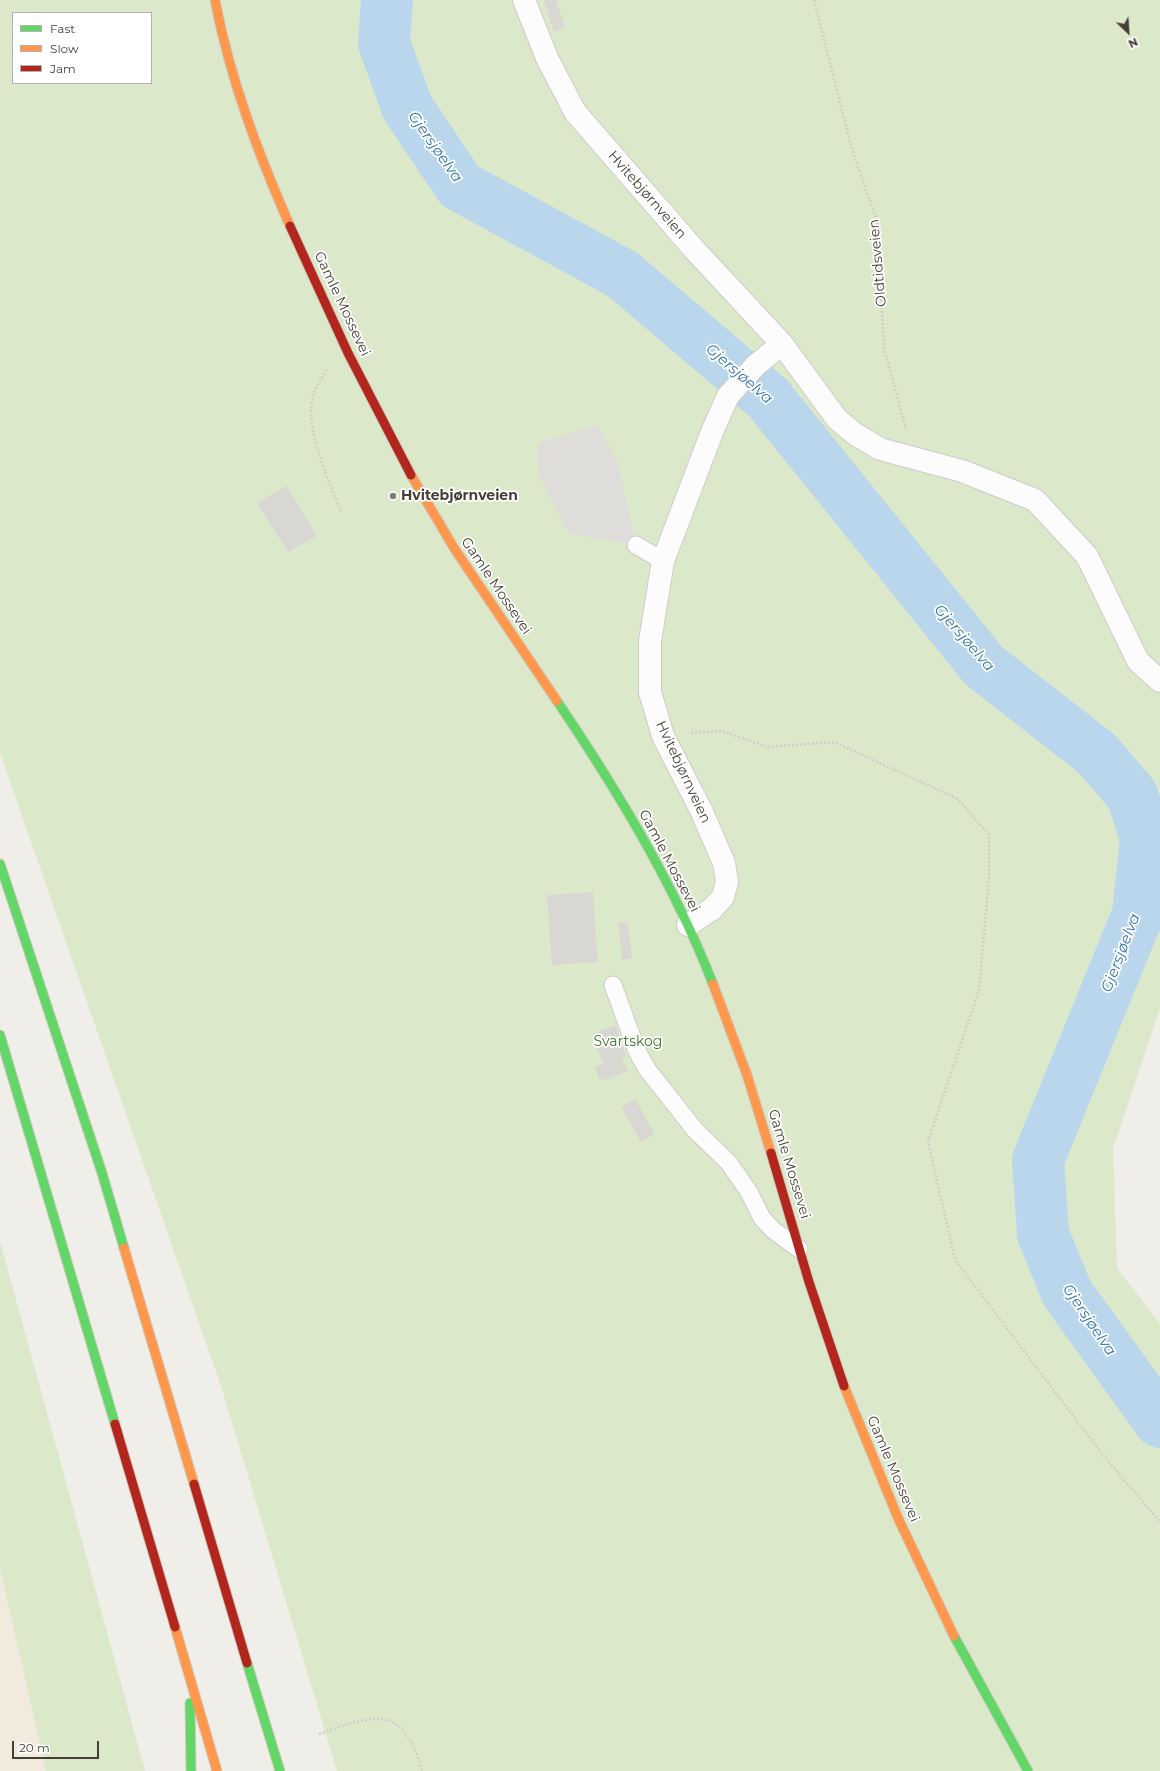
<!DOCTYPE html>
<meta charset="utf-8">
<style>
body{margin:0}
#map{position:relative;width:1160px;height:1771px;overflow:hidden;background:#efeee9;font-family:Montserrat,sans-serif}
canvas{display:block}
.legend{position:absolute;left:12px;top:12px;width:140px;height:72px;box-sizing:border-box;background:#fff;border:1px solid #b4b2ae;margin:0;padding:5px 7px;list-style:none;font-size:12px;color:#443f35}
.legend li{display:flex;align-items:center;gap:8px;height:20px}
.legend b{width:20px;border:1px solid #b4b2ae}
.north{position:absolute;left:1108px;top:12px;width:40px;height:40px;-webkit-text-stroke:3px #fff;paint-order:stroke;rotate:155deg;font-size:11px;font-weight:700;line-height:16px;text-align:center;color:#443f35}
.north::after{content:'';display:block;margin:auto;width:14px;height:18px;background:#443f35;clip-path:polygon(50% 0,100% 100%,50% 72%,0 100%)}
.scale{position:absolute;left:12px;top:1741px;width:87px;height:18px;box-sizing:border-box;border:2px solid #443f35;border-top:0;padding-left:5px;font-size:12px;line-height:14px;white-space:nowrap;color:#443f35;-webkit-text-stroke:3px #fff;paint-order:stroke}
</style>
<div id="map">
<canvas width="1160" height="1771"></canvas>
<ul class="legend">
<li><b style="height:5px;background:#63d668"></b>Fast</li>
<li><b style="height:5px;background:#ff974d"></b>Slow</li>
<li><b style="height:5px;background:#b3261e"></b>Jam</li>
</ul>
<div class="north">N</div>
<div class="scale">20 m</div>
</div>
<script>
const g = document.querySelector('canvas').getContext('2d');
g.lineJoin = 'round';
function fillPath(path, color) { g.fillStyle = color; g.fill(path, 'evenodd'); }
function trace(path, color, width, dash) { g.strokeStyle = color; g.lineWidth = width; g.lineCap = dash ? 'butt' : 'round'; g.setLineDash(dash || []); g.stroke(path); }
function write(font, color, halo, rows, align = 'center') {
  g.font = font + ' Montserrat,sans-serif'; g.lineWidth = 3.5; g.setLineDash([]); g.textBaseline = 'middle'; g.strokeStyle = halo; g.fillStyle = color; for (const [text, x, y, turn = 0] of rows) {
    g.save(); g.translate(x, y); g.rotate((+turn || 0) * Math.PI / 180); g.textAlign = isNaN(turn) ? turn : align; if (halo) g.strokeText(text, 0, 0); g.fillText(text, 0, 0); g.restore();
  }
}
const commercial = new Path2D(`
 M0,1568L46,1771H0Z`);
const green = new Path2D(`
 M0,0H1160V1008L1113,1149L1117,1268L1160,1324V1771H337L221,1386L0,753ZM13,13H151V83H13Z
 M0,1241L145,1771H46L0,1568Z`);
const parking = new Path2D(`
 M598,425L618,462L636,545L569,534L538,474V443Z`);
const river = new Path2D(`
 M387,0L384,43L407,107L460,186L622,274L768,398L984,666L1097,754L1132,795L1146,838L1138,914L1038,1160L1043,1234L1067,1293L1160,1422`);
const building = new Path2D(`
 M544,0H556L565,28L554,32Z
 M287,486L317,536L288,552L257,503Z
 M593,892L598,962L552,965L547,895Z
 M628,922L632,958L622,960L618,923Z
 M616,1025L626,1056L621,1058L629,1071L600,1081L595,1067L603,1064L592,1034Z
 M635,1099L655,1134L641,1142L621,1107Z`);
const path = new Path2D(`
 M814,0L853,153L877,221L884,348L906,429
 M327,370C323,376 318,383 315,391C301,423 329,481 341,512
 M691,733L722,731L767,747L834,742L958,799L989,835V877L979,990L928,1141L955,1260L1103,1455L1160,1522
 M319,1734C337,1728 358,1719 377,1719C404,1717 417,1750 422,1771`);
const lane = new Path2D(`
 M636,545L663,561
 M613,985L637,1051L647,1069L695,1130L729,1163L749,1192L762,1218L773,1230L799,1249`);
const street = new Path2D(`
 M524,0L547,58L575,112L692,247L782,344L837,419L855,434L880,449L962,471L1035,500L1087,556L1138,661L1160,681
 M688,925L712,909L723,897L727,882L724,863L701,810L663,736L650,692V641L663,561L712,432L728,396L756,365L782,344`);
const fast = new Path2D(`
 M557,701C617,790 674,884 713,984
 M0,864L102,1173L124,1248
 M0,1035L115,1424
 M954,1636L1028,1771
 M247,1663L280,1771
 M190,1703L191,1771`);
const slow = new Path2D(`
 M215,0C230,79 258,153 290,226
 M411,475L454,548L557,701
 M713,984L747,1075L771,1153
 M124,1248L194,1484
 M844,1386L898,1518L954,1636
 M175,1627L217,1771`);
const jam = new Path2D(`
 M290,226L348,353L411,475
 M771,1153L809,1282L844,1386
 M115,1424L175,1627
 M194,1484L247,1663`);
const markers = [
 [393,496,4,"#807c74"]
];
const streetNames = [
 ["Hvitebjørnveien",647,195,49],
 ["Oldtidsveien",878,263,-95],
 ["Gamle Mossevei",342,304,65],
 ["Gamle Mossevei",496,586,56],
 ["Hvitebjørnveien",683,772,65],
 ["Gamle Mossevei",669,861,62],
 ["Gamle Mossevei",789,1164,73],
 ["Gamle Mossevei",893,1469,67]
];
const poiNames = [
 ["Hvitebjørnveien",401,496]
];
const parkNames = [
 ["Svartskog",628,1042]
];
const waterNames = [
 ["Gjersjøelva",435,147,55],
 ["Gjersjøelva",739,374,41],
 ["Gjersjøelva",964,638,49],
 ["Gjersjøelva",1121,953,-69],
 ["Gjersjøelva",1089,1320,56]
];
fillPath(commercial, '#f2eadc');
fillPath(green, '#dbe9ca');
fillPath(parking, '#deddd9');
trace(river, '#bad6ec', 52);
fillPath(building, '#d9d7d1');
trace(lane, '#cdcbc7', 19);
trace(street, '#cdcbc7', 24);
trace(fast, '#cecbc0', 11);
trace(slow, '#cecbc0', 11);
trace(jam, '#cecbc0', 11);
trace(path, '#d0ceca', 2.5, [2, 2]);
trace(lane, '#fdfcfc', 17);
trace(street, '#fdfcfc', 22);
trace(fast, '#63d668', 9);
trace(slow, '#ff974d', 9);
trace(jam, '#b3261e', 9);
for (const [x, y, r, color] of markers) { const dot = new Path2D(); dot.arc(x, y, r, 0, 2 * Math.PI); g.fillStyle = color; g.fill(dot); trace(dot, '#fff', 1.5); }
write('14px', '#443f35', '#fff', streetNames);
write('bold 14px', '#443f35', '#fff', poiNames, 'left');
write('14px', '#44742b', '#fff', parkNames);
write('italic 15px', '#3374ac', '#fff', waterNames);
</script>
